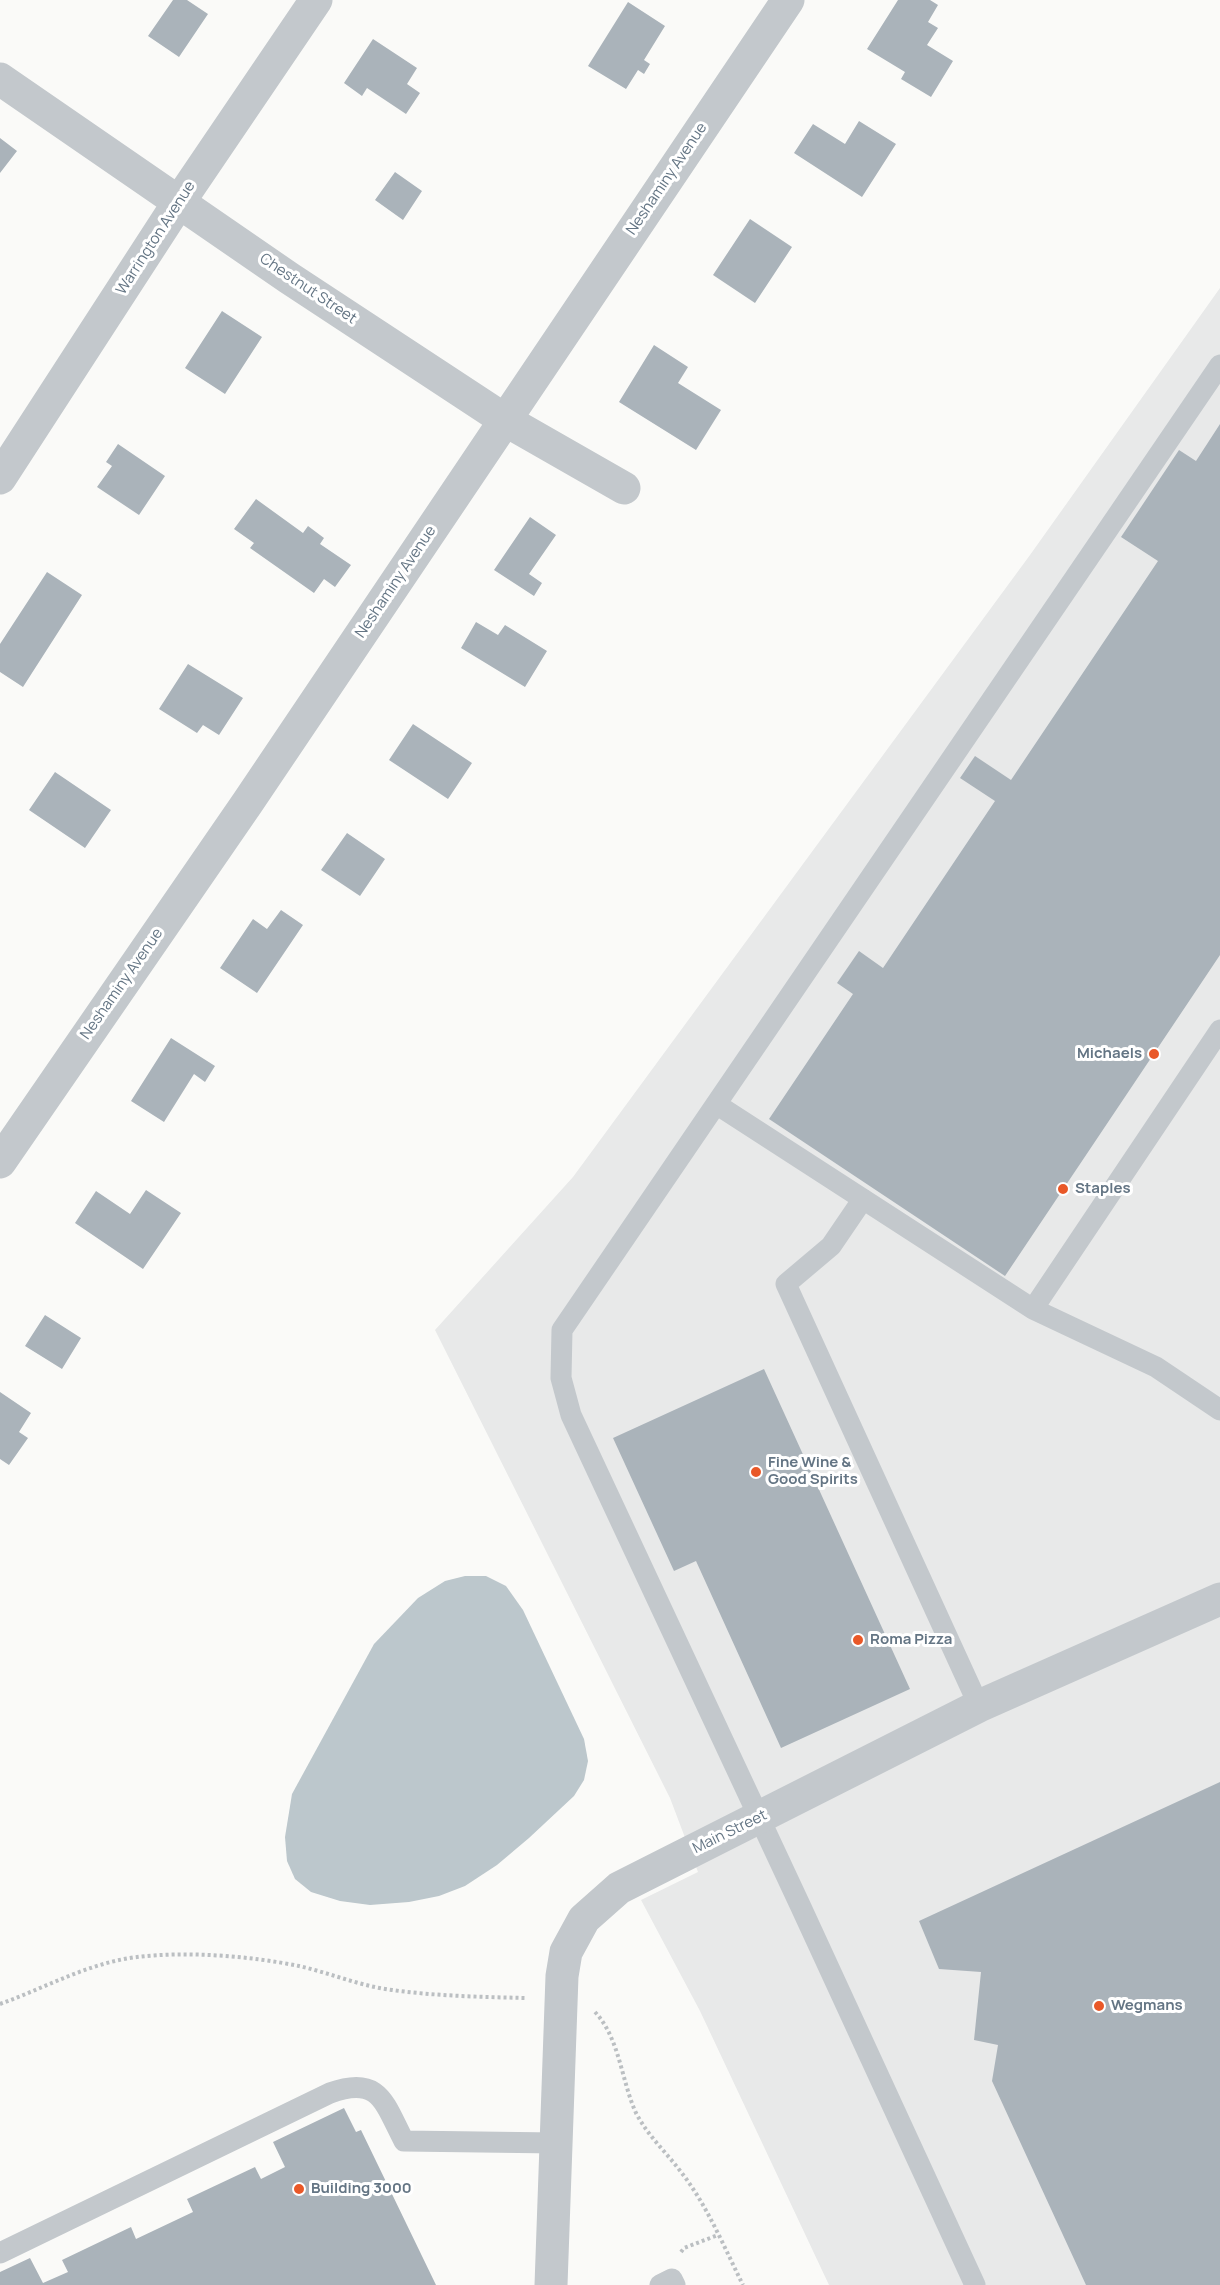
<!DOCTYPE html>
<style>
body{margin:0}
canvas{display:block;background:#fafaf8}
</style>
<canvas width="1220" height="2285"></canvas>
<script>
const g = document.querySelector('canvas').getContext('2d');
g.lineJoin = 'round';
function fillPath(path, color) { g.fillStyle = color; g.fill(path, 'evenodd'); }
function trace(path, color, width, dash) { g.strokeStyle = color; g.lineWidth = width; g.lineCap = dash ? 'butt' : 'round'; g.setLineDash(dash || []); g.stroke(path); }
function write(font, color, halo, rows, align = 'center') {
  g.font = font + ' Manrope,sans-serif'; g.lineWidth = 6; g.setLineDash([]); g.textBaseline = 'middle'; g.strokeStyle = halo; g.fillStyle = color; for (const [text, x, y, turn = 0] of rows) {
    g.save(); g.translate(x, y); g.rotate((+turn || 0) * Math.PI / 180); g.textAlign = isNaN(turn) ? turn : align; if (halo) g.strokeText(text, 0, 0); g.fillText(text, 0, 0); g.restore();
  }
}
const built = new Path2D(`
 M1220,288V2285H829L700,2011L641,1900L698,1872L670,1798L435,1330L573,1177L1030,555Z`);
const water = new Path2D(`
 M465,1576H486L506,1586L523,1610L584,1739L588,1761L584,1780L574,1796L529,1838L497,1865L465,1886L439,1896L409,1902L370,1905L340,1901L311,1892L295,1879L287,1861L285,1837L292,1794L374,1644L418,1598L445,1581Z`);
const building = new Path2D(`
 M173,0H187L208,14L179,57L148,36Z
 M898,0H930L938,5L928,22L938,28L927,45L953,61L931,97L901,79L905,72L867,49Z
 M628,2L665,26L644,60L650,64L644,74L638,70L626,89L588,66Z
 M373,39L417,68L407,84L420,93L406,114L367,88L362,96L344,83Z
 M859,121L896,144L862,197L794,153L813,124L845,144Z
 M0,138L17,151L0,173Z
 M395,172L422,191L403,220L375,200Z
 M750,219L792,247L755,303L713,275Z
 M222,311L262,337L225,394L185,368Z
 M654,345L688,367L678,383L721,410L696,450L619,402Z
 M1220,424V955L1005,1276L769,1119L853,994L837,983L859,951L883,968L995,801L960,778L975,756L1011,780L1158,561L1121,537L1179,450L1196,461Z
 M118,444L165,476L139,515L97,487L112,466L106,462Z
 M256,499L303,533L308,526L324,538L320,544L351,565L335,587L324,579L314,593L250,548L254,543L234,529Z
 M530,517L556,535L529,574L542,583L534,596L494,570Z
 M47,572L82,595L23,687L0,672V644Z
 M476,622L498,635L505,625L547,651L525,687L461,648Z
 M188,664L243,698L219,735L203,725L197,733L159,709Z
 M413,724L472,763L448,799L389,760Z
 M55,772L111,810L85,848L29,810Z
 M347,833L385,859L360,896L321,870Z
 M281,910L303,925L257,993L220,968L253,919L267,929Z
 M171,1038L215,1066L205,1082L194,1074L164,1122L131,1101Z
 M146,1190L181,1213L143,1269L75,1223L96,1191L130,1214Z
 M45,1315L81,1338L62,1369L25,1346Z
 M764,1369L910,1689L781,1748L696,1561L674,1571L613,1438Z
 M0,1392L31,1413L19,1432L28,1438L9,1465L0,1459Z
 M1220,1782V2285H1086L992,2081L998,2045L974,2040L981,1972L939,1969L919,1921Z
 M344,2108L356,2132L361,2130L436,2285H0V2272L30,2258L43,2283L68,2272L62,2260L131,2227L136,2239L193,2212L187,2199L255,2167L261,2179L285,2167L273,2142Z`);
const path = new Path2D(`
 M0,2004C45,1988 88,1963 137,1957C187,1951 250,1956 299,1966C330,1973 360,1986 392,1990C436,1996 482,1997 527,1998
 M595,2012C620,2039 621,2080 636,2113C648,2136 666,2152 681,2172C707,2205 724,2247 743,2285
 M681,2252L684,2248L718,2235`);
const service = new Path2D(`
 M716,1104L1033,1309L1156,1367L1220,1410
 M863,1199L831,1246L786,1284L979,1706
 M1033,1309L1220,1030
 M0,2253L330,2093C380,2075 384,2103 404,2141L556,2143
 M660,2285L672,2279L675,2285
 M975,2285L800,1905L571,1415L561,1378L562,1330L1220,365`);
const minor = new Path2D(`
 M0,79L289,278L505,420L624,488
 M0,478L179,202L316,0
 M0,1162L248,802L788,0
 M551,2285L562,1976L566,1952L584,1919L619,1888L979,1706L1220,1599`);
const markers = [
 [1154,1054,6,"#e95828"],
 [1063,1189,6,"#e95828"],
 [756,1472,6,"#e95828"],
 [858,1640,6,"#e95828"],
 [1099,2006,6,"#e95828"],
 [299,2189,6,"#e95828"]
];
const streetNames = [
 ["Neshaminy Avenue",667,179,-56],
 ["Warrington Avenue",156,238,-57],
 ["Chestnut Street",308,289,34],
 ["Neshaminy Avenue",396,582,-56],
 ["Neshaminy Avenue",122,984,-55],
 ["Main Street",730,1832,-26]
];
const poiNames = [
 ["Michaels",1142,1054,"right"],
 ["Staples",1075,1189],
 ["Fine Wine &",768,1463],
 ["Good Spirits",768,1480],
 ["Roma Pizza",870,1640],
 ["Wegmans",1111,2006],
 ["Building 3000",311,2189]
];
fillPath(built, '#e8e9e9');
fillPath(water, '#bcc7cc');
fillPath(building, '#aab3ba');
trace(path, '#bbbfc2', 4, [3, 3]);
trace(service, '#c3c8cc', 21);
trace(minor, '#c3c8cc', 33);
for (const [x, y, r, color] of markers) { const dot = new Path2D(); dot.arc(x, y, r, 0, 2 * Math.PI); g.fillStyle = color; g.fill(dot); trace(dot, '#fff', 2); }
write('15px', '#647584', '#fff', streetNames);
write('bold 15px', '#647584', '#fff', poiNames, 'left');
</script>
